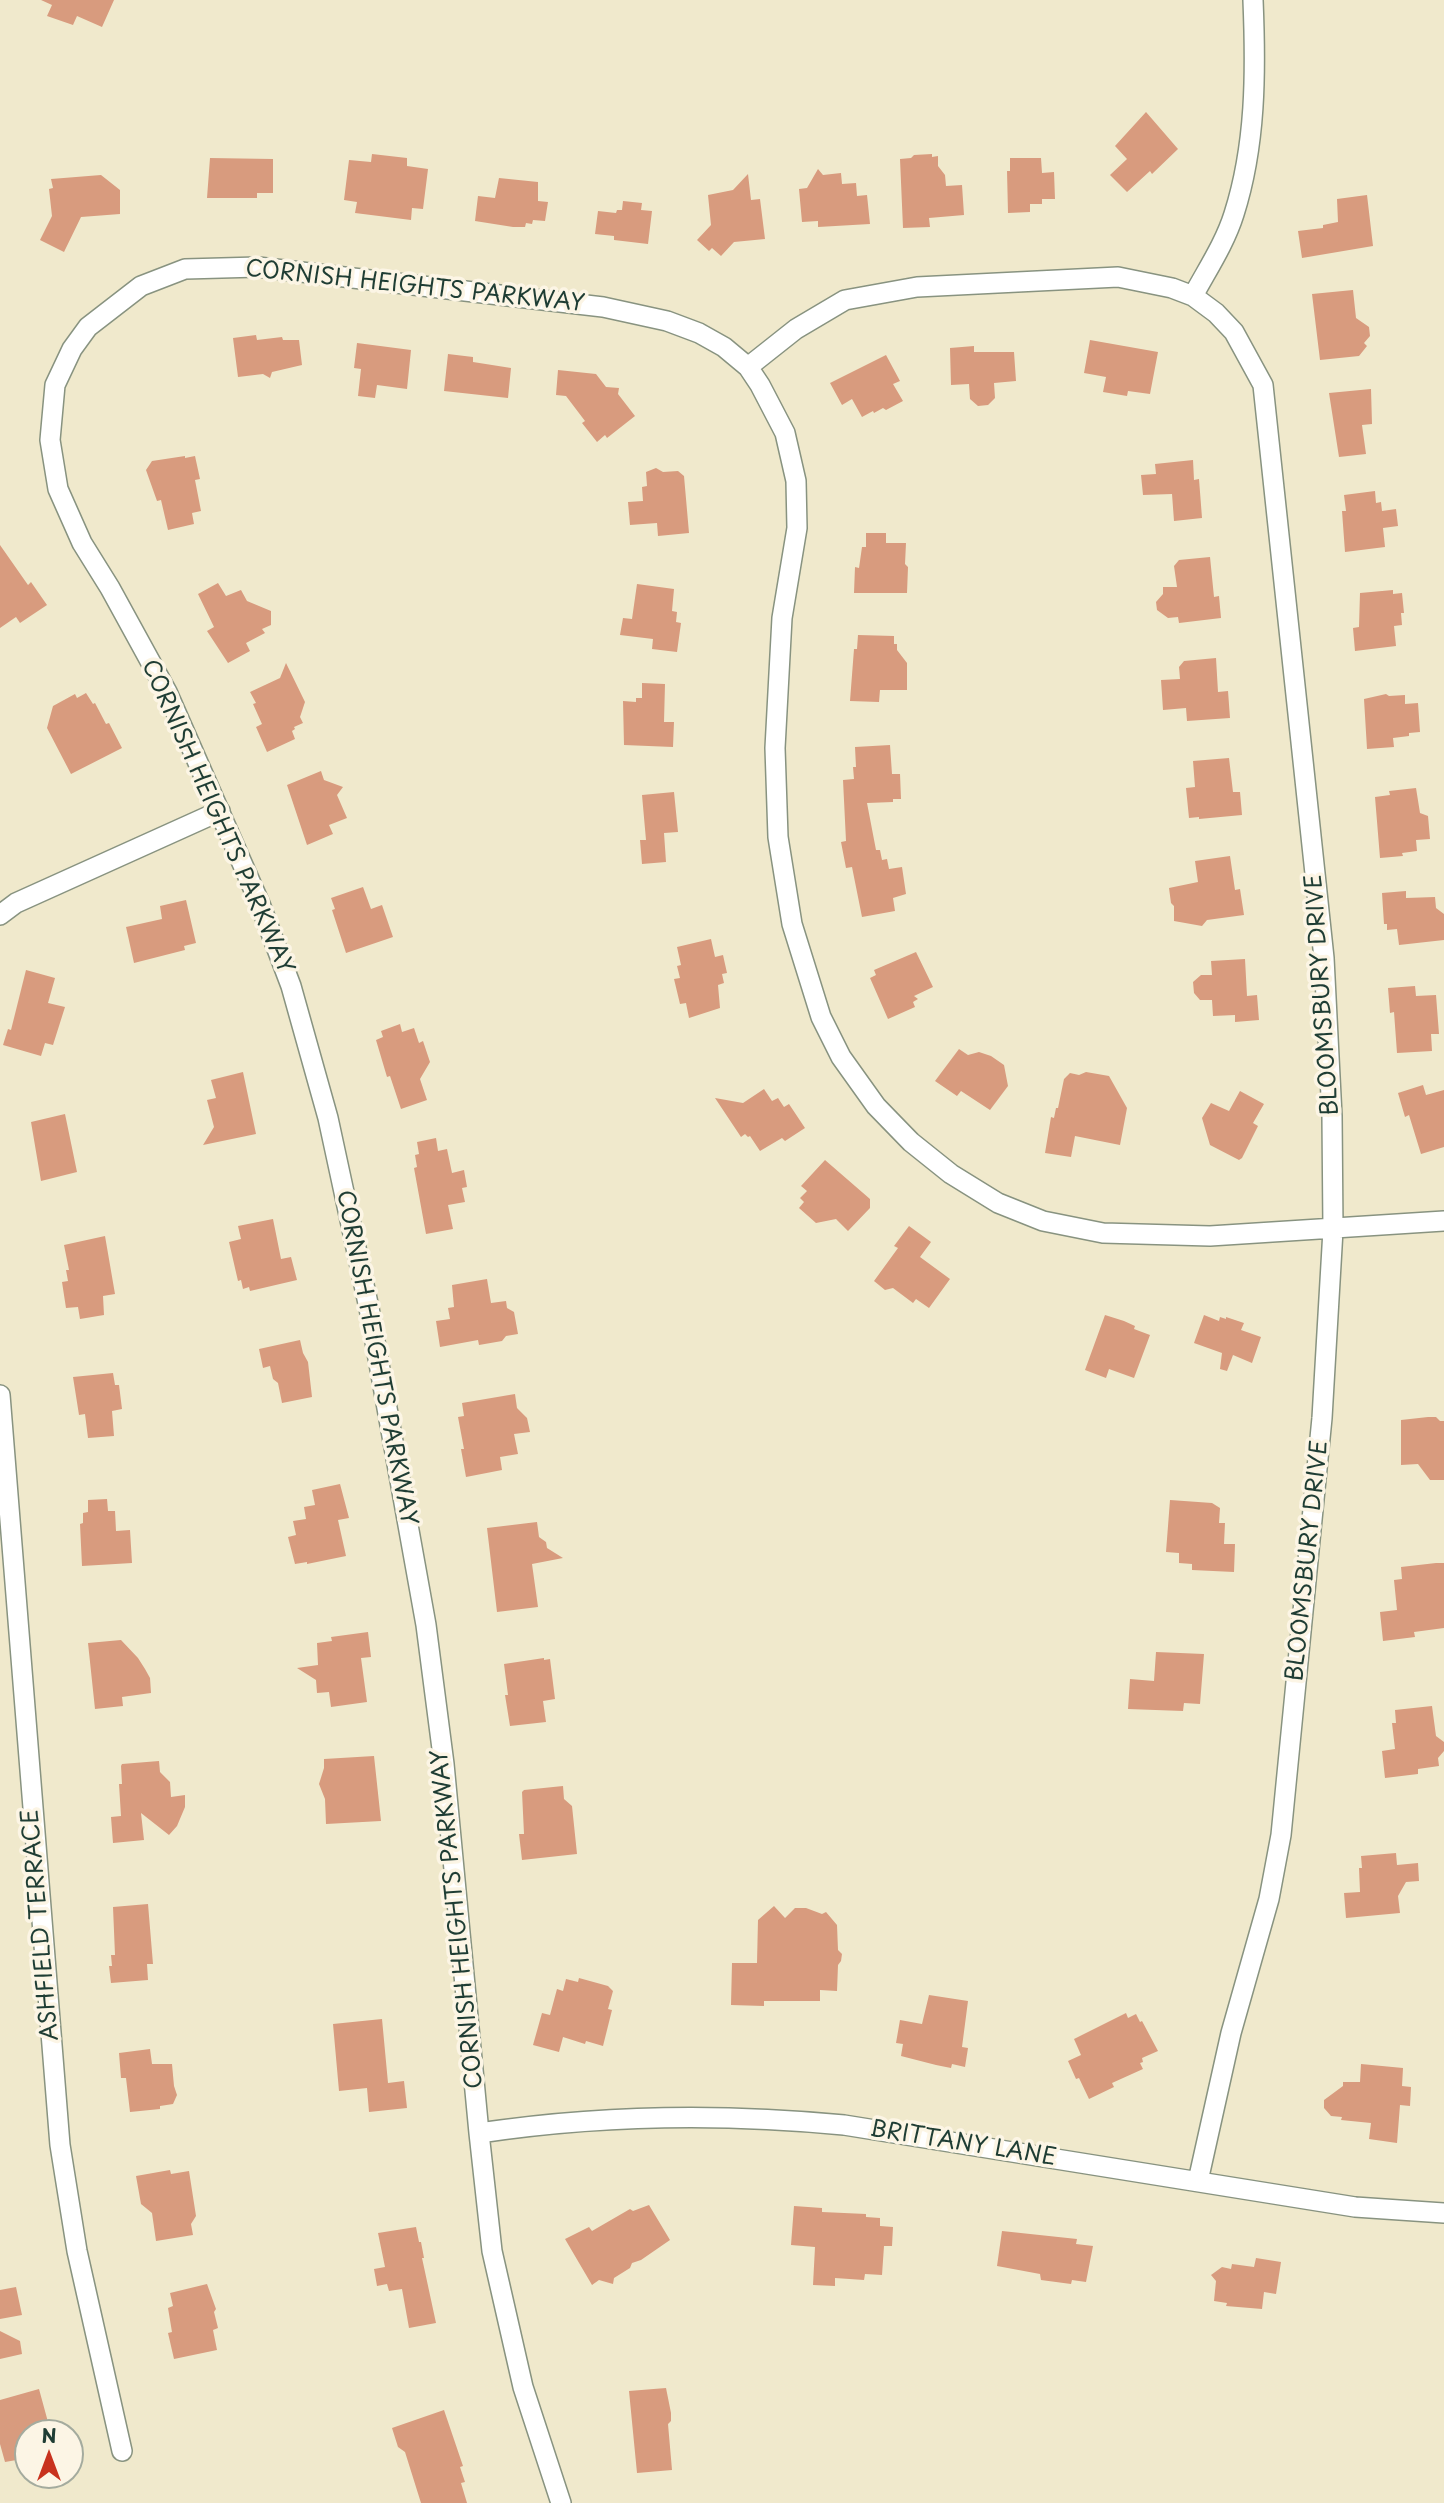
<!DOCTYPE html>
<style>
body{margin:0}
#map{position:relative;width:1444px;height:2503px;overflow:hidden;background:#f0e9cc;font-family:"Playpen Sans",sans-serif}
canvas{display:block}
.north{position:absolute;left:14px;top:2419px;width:70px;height:70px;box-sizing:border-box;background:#fcf5e5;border:2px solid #a4ab9e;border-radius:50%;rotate:0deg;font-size:19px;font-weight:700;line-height:28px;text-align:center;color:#1f3d34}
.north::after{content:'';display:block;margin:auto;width:24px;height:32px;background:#c8321e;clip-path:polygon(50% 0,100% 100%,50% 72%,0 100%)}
</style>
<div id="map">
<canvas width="1444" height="2503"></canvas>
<div class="north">N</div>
</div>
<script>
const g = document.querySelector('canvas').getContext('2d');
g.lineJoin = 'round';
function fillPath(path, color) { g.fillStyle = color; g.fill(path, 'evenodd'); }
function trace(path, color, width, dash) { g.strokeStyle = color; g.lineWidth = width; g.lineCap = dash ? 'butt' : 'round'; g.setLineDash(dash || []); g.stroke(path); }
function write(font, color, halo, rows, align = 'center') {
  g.font = font + ' "Playpen Sans",sans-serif'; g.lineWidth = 7; g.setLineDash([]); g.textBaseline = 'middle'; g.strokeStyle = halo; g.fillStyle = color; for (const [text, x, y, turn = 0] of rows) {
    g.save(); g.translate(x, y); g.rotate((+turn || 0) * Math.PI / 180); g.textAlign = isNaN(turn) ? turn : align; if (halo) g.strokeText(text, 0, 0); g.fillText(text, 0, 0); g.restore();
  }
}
const building = new Path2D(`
 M41,0H114L102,27L77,16L73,25L47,16L52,5Z
 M1146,112L1178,149L1152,174L1150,171L1127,192L1110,175L1127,159L1115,146Z
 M372,154L407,158V166L428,169L423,209L412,208L411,220L355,213L357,202L344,200L349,160L371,162Z
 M932,154V157L938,156V166L945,175L946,186L962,185L964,215L929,218L930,227L903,228L900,159L911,158L914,155Z
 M210,158L273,159V193H257V198H207Z
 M1010,158H1041L1042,173L1054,172L1055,199H1042V204H1030V212L1008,213L1007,171H1010Z
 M818,169L823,175L841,173L842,184L856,183L857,196L867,195L870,224L818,227V221L802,222L799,189L807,188Z
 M748,174L751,200L760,199L765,239L734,242L721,256L712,248L709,251L697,240L711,225L708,195L733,190Z
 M101,175L120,190V214L81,217L64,252L40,240L52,216L49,189L53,188L51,179Z
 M499,178L538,182V201L548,202L545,221L533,220L532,224L526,223L525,227H513L475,221L478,196L495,198Z
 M1367,195L1373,246L1302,258L1298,231L1323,228V225L1338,222L1337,199Z
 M623,201L642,203L641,210L652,211L648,244L614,240V236L595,234L598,211L616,213L617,210H622Z
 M1353,290L1356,318L1369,327L1370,336L1364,343L1367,346L1359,356L1320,360L1312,294Z
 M256,335L257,340L282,337L283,340H299L302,365L272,372L270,378L263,374L238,377L233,338Z
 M1090,340L1158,352L1150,394L1128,391L1127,396L1103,392L1106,377L1084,373Z
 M357,343L411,350L407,389L377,385L375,398L358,396L361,369L354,368Z
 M974,346V352H1014L1016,381L994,383L995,398L988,405L978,406L970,399L969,384L951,385L950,348Z
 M448,354L473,357V362L511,368L508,398L444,391Z
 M886,355L900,381L893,384L903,401L886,410L883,408L874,413L873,411L862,417L852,399L842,405L830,383Z
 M558,370L596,374L606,387L619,388L618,394L635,416L607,438L605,435L597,442L582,423L585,421L566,396L556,395Z
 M1371,389L1372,424L1362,425L1366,454L1339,457L1329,393Z
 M185,456V458L195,456L200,479L195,480L201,511L192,513L194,524L168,530L161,500L157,501L146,470L152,461Z
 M1193,460L1194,480L1199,479L1202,518L1174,521L1172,494L1143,495L1141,475L1156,474L1155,464Z
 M656,468L663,472L678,471L684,476L689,533L658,536L657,523L630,525L628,502L643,501L642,487L647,486L646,472Z
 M1375,491L1376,503L1381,502L1382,511L1396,509L1398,526L1383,528L1385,547L1345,552L1342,511H1346L1344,495Z
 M866,533H886V543H906L905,564L908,567L907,593H854L855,567L859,568L862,547H866Z
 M0,545L28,585L31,582L47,605L20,623L16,617L0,628Z
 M1210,557L1214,597L1219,596L1221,618L1179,623L1178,617L1168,618L1157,610L1156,602L1163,594V587H1177L1174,566L1179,560Z
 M218,583L226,596L241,590L247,601L271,611V625L262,629L265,633L246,643L250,651L228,663L207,631L214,627L198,594Z
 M637,584L674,589L672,611L677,612L676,622L681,623L677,652L652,649L653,639L620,635L623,618L632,619Z
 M1393,590V594L1402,593L1404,613H1401L1402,625L1394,626L1396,646L1355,651L1353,628L1359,627L1360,593Z
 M858,635L894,636V644H897V650L907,663V690H880L879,702L850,701L854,649H857Z
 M1216,658L1218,692L1228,691L1230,718L1187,721L1186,708L1163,710L1161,680L1180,679L1179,667L1184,661Z
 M286,663L305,702L300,717L303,723L294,727L295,729L292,731L295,739L267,752L256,727L262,724L253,704L256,703L250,692L280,678Z
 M642,683L665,684L664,722H674L673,747L624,745L623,701L636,702V698H642Z
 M86,693L93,704L95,703L106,724L109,723L122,748L71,774L47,728L53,706L75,694L77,698Z
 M1386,694L1389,696L1405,695V704L1418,703L1420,732L1409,733V736L1393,738L1394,747L1367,749L1364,699Z
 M890,745L892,774H900L901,799H893V802L867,803L876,850H880L882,860L887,859L889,869L902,867L906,894L893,898L895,911L862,917L852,867L846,868L841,842L846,841L843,780L854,779L853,767H856L855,747Z
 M1229,758L1233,792H1240L1242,815L1199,819V817L1189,818L1186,788L1195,787L1193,761Z
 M321,771L324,780L343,787L337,795L347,818L329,825L333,834L307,845L287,785Z
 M1416,788L1420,813L1428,816L1430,839L1416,840L1417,851L1402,853L1403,856L1380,858L1375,797L1390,795L1389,791Z
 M674,792L678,832L664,833L666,862L642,864L640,840H646L642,795Z
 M1230,856L1235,890L1240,889L1244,915L1207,920L1202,926L1174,921V906L1171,903L1169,888L1198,882L1195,861Z
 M363,887L371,909L382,905L393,937L346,953L332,910L335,909L331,898Z
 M1406,891V898L1435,897L1436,908L1444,914V940L1399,945L1397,929L1387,930V924H1384L1382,893Z
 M186,900L196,943L184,946L185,950L134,963L126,927L162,919L160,906Z
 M711,939L715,957L723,955L727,973L722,974L724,983L718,985L720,1008L689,1018L686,1003L680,1004L674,979L680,978L677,966L681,965L677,947Z
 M916,952L933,987L914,996L918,999L913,1002L915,1007L888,1019L870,978L876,975L874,970Z
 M1245,959L1247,996L1257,995L1259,1020L1235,1022V1015L1213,1016L1212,1000H1200L1194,993L1193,982L1201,975H1212L1211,961Z
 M26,970L55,978L48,1003L65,1007L53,1045L45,1043L41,1056L3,1045L8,1029L11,1030Z
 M1415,986L1416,996L1436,995L1439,1034H1431L1432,1051L1397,1053L1394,1012L1390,1013L1388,988Z
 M400,1024L402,1032L414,1028L419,1043L423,1041L430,1062L420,1079L427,1100L401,1109L390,1076L387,1077L376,1040L383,1037L381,1031Z
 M959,1049L968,1055L979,1052L991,1056L1004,1065L1008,1086L990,1110L961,1091L957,1096L935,1081Z
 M243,1072L256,1134L203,1145L214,1127L207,1100L216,1098L211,1080Z
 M1086,1072L1109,1076L1127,1108L1120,1145L1075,1136L1071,1157L1045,1153L1051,1117L1054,1118L1056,1108H1058L1064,1079L1070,1073L1079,1075Z
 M1423,1085L1426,1095L1444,1090V1147L1421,1154L1409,1115L1405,1117L1398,1093Z
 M764,1089L772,1101L778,1098L784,1107L789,1104L805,1128L785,1141L782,1138L760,1151L750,1136L748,1137L745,1134L741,1137L715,1098L743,1103Z
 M1240,1091L1264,1104L1253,1123L1258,1126L1242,1158L1239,1160L1210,1145L1202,1118L1211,1103L1229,1111Z
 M65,1114L77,1172L41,1181L31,1122Z
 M436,1138L438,1151L447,1149L452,1173L464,1170L467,1187L462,1188L465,1202L448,1205L453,1229L426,1234L414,1168L417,1167L415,1155L419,1154L417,1142Z
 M825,1160L870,1199V1208L848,1231L836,1219L816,1223L799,1208L804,1202L800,1198L807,1191L801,1186Z
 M273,1219L281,1259L291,1257L297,1280L250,1291L249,1287L243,1289L241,1280L238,1281L229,1242L241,1239L238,1226Z
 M909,1226L931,1242L920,1257L950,1279L929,1308L916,1299L913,1303L893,1288L885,1290L874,1281L898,1248L894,1246Z
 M105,1236L115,1294L103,1296L104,1315L80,1319L78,1307L66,1308L62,1282L68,1281L66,1270H69L64,1245Z
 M487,1279L491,1303L506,1301L507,1308L514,1312L518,1334L506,1336L502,1341L479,1345L478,1340L440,1347L436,1321L450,1319L448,1308L454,1307L452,1285Z
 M1105,1315L1124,1321L1135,1326L1134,1329L1150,1335L1134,1378L1109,1369L1106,1378L1085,1370Z
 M1204,1315L1219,1321L1220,1317L1226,1319V1317L1244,1323L1241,1330L1261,1337L1252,1363L1233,1355L1227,1371L1220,1369L1222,1353L1194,1343Z
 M300,1340L303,1353L308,1362L312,1397L282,1403L278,1383L273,1379L270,1366L263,1368L259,1349Z
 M113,1373L115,1385H119L122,1409L112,1411L114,1436L88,1438L85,1414L79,1415L73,1377Z
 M515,1394L517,1408L527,1418L530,1432L514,1434L518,1454L500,1457L502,1470L466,1477L461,1449H464L458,1417L464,1416L462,1403Z
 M1428,1417H1436L1440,1421H1444V1480H1430L1418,1464L1401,1465V1420Z
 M340,1484L349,1518L338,1520L346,1556L307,1564V1562L295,1564L288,1537L296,1535L293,1521L306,1519L304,1507L315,1505L312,1490Z
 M107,1499L108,1511H115L116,1531L130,1530L132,1563L82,1566L80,1524L83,1523V1513L88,1512V1500Z
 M1170,1500L1212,1503L1220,1508L1219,1523H1225L1224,1544H1235L1234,1572L1192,1570V1564L1179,1563V1553L1166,1552Z
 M537,1522L539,1537L546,1542L547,1548L563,1558L532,1564L538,1607L497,1612L487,1528Z
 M1436,1563H1444V1628L1414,1632L1415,1637L1383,1641L1380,1612L1397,1610L1394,1580L1402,1579L1401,1567Z
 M368,1632L371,1657L361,1658L367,1702L331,1707L329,1692L317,1693L316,1680L297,1668L318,1665L317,1643L332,1641L331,1637Z
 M121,1640L138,1658L145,1669L150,1678L151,1693L122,1697L123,1706L95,1709L88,1643Z
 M1156,1652L1204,1654L1200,1704L1184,1703L1183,1711L1128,1709L1130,1679L1154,1681Z
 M544,1658V1660L550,1659L555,1699L543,1701L546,1722L510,1726L505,1695H508L504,1664Z
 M1432,1706L1436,1736L1444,1742V1751L1438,1758L1439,1766L1418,1769V1774L1385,1778L1382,1751L1395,1749L1392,1723H1396L1395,1710Z
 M374,1756L381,1821L326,1824L325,1799L319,1784L324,1768V1759Z
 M159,1761L160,1772L170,1782L171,1797L185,1795V1807L177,1826L169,1835L141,1813L144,1840L113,1843L111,1817L121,1816L119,1784H122L121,1766L122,1764Z
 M563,1786L564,1799L572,1806L577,1854L522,1860L519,1834H524L522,1792L524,1790Z
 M1396,1853L1397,1865L1418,1863L1419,1881L1406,1882L1398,1896L1400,1913L1346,1918L1344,1893L1360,1892L1359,1868H1362L1361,1856Z
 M148,1904L153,1964H147L148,1980L111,1983L109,1966H112L111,1955H115L113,1907Z
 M774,1906L785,1918L795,1908H806L822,1914L826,1912L837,1925L838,1950L842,1954L841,1961L838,1965L837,1991L820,1990V2001H764V2006L731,2005L732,1963H757L758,1920Z
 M579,1978L608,1986L613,1991L608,2009L612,2010L603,2046L586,2041L585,2044L563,2037L559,2052L533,2045L542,2013L550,2015L557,1989L563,1991L566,1979L578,1982Z
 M929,1995L968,2001L962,2047L968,2048L965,2067L952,2064L951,2068L936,2065L901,2056L903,2044L896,2043L900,2020L922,2024Z
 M1126,2013L1128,2018L1136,2014L1140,2022L1142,2021L1158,2051L1142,2058L1143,2062L1140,2063L1143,2069L1112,2083L1114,2087L1089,2099L1079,2078L1076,2079L1068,2061L1081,2055L1074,2039Z
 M382,2019L388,2083L404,2081L407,2108L369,2112L367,2088L339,2091L333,2024Z
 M150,2049L152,2064H172L174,2086L177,2095L173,2104L160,2106V2109L130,2112L126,2078H121L119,2053Z
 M1361,2064L1403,2068L1402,2086L1411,2087L1410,2106L1400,2105L1397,2143L1369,2139L1371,2123L1341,2120L1342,2117L1331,2116L1324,2108V2100L1343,2086V2082H1360Z
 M170,2170L171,2174L189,2171L196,2216L191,2224L193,2235L156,2241L152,2213L141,2204L136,2176Z
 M649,2205L670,2240L641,2260L632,2263L630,2268L614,2278L613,2284L599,2280L592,2285L565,2239L589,2227L592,2231L630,2209L633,2211Z
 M794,2206L822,2208V2212L866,2214V2217L880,2218V2226L893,2227L892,2246H884L882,2275L865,2274L864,2280L835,2278V2286L813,2285L815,2247L791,2245Z
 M416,2227L419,2242H421L424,2258H422L436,2323L409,2328L402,2289L389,2291L387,2284L377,2286L374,2269L385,2267L378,2233Z
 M1002,2231L1077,2239L1076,2244L1093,2246L1086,2282L1072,2280L1071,2284L1041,2280L1040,2274L997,2266Z
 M1256,2258L1281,2262L1276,2294L1264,2292L1262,2309L1226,2306L1227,2303L1214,2301L1216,2281L1211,2275L1222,2267L1231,2269L1232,2264L1254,2267Z
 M207,2284L216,2309L214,2312L218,2328L213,2330L217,2350L174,2359L168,2333L172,2332L168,2308L173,2306L170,2293Z
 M16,2287L22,2315L0,2319V2290Z
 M0,2331L20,2341L22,2354L0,2359Z
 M666,2388L671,2413V2421L668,2424L672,2470L637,2473L629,2391Z
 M39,2389L51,2433H28V2458L5,2462L0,2444V2400Z
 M444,2410L463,2466L460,2467L465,2482L461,2483L467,2503H421L405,2452L398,2447L392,2428Z`);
const street = new Path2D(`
 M1193,296C1207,270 1225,243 1234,214C1256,145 1256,72 1253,0
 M748,367L796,329L845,300L917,287L1118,277L1172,288L1193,296L1216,313L1234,332L1263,385L1324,958L1332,1116L1333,1230L1322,1418L1281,1835L1269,1899L1231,2033L1198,2181
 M0,915L16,903L220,811
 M0,1395L60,2145L77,2251L122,2451
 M479,2133C599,2115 722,2113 844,2125L1355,2207L1444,2213
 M561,2503L523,2387L492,2251L479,2133L444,1764L426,1625L369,1308L328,1118L291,986L260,904L167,692L110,588L82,543L58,489L50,440L55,385L72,349L88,327L141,286L185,269L258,267L603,307L667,321L699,333L724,347L748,367L760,385L785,433L796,481L797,528L782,618L775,748L778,837L792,924L821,1017L841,1057L876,1106L911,1142L951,1174L998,1203L1043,1221L1103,1233L1210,1236L1444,1221`);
const streetNames = [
 ["CORNISH HEIGHTS PARKWAY",415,287,6],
 ["CORNISH HEIGHTS PARKWAY",217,817,66],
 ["BLOOMSBURY DRIVE",1323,995,-94],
 ["CORNISH HEIGHTS PARKWAY",376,1358,79],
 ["BLOOMSBURY DRIVE",1308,1561,-84],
 ["CORNISH HEIGHTS PARKWAY",458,1919,-96],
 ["ASHFIELD TERRACE",41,1925,-95],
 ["BRITTANY LANE",963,2144,9]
];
fillPath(building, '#d89b7e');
trace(street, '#889380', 22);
trace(street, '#fff', 19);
write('23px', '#1f3d34', '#fcf5e5', streetNames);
</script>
